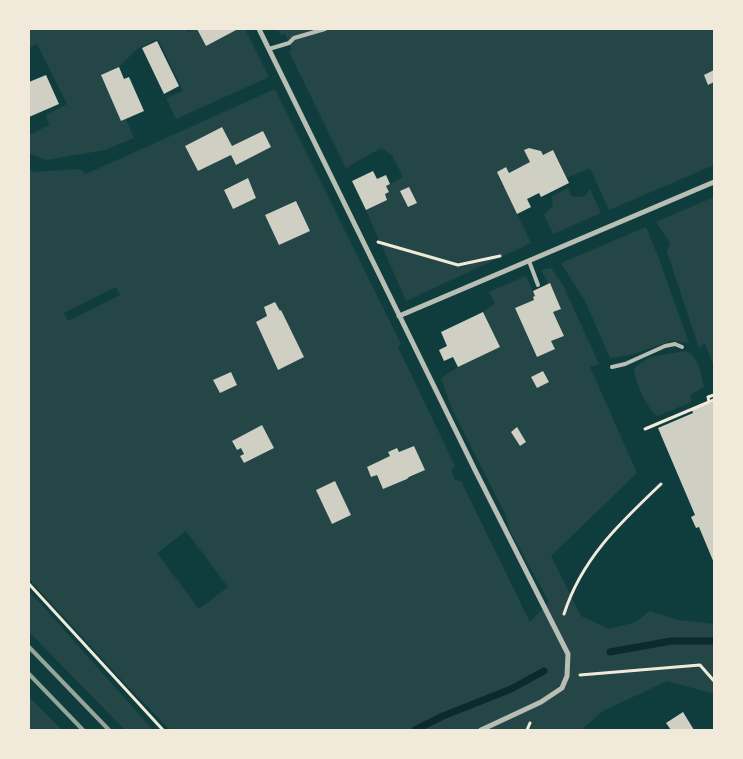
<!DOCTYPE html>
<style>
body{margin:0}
#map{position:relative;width:743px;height:759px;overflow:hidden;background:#0f3d3e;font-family:Overpass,sans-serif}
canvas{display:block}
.frame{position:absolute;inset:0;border:30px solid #f1e9da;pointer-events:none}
</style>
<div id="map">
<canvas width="743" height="759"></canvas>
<div class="frame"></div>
</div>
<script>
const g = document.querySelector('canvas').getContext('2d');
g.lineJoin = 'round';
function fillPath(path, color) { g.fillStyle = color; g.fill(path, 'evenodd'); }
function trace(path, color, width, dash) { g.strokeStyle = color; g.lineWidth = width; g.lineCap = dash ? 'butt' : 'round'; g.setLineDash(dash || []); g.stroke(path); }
const green = new Path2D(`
 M29,29H186L188,32L197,29L206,46L236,29H245L269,77L176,119L166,98L183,91L158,39L137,49L119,67L101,75L121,121L126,119L134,138L105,150L46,160L29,153V135L49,125L46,115L67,104L37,44L29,48Z
 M278,29H714V165L609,210L590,168L567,178L553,150L543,155L541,151L528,148L524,150L530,162L509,173L506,167L497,172L531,243L406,301L366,210L387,200L385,194L389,192L386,186L403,177L392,155L381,148L346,168L289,52L292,50L285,34L281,35Z
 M275,89L401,344L398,347L455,466L451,471L455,480L461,481L530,622L549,602L510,531L506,516L452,409L441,378L458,367L500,347L483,312L495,303L489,292L526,276L535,296L533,297L534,300L515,308L537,357L554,349L551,341L564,336L553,312L561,308L550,283H548L541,270L551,268L563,285L599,364L590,367L637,473L551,556L581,616L609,629L636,622L650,611L678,620L714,624V694L667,681L603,711L581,730H170L118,676L29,579V170L34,172L80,169L86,174ZM222,127L232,146L263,131L271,147L231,155L198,171L185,146ZM247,178L256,198L233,208L224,190ZM296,201L310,231L279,245L265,215ZM116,287L120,295L68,321L64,313ZM543,371L549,382L537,388L531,377ZM262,425L274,448L244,463L240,456L244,454L241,448L236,450L232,441ZM413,446L425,470L407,479L383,488L377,475L371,477L367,467L390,456L388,452L396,448L399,452ZM335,481L351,515L332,524L317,490ZM186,531L228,587L199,609L157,553Z
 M568,188L571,196L579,197L585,196L590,189L601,213L553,234L544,215L553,205L552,196Z
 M714,197V367L705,343L699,348L667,252L670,243L656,222Z
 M646,227L658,256L689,343L671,341L631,355L610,358L585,301L561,263Z
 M685,351C699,355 701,375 704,387L690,395L692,402L657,416C647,409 634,380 634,368L650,357Z
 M29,592L41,604L153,730H125L29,632Z
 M29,697L62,730H29Z`);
const stream = new Path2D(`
 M610,652L671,641H714
 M415,730L443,716L511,689L544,671`);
const building = new Path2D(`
 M197,29H238L206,46Z
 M157,41L179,86L164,94L142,48Z
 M119,67L124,79L129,77L144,111L121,121L101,75Z
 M714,70V82L708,85L704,75Z
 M46,75L59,104L29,117V82Z
 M222,127L232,146L263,131L271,147L236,165L231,155L198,171L185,146Z
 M529,148L541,151L543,155L553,150L569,183L541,197L539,193L527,199L531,207L517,214L497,172L506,167L509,173L530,162L524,150Z
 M373,171L377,179L386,175L390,184L386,186L389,192L385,194L387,200L366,210L352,181Z
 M248,178L256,198L233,209L224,190Z
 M409,187L417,203L408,207L400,191Z
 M296,201L310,231L279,245L265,215Z
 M550,283L561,309L553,312L564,336L551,341L555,349L537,357L515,308L534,300L533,297L535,296L533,291Z
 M275,302L280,311L281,310L304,357L278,370L256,322L267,316L264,307Z
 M483,312L500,347L458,367L453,357L444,361L439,350L447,346L441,332Z
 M543,371L549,382L537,388L531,377Z
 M231,372L237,385L220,393L213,380Z
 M714,401V563L699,527L696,528L691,517L695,515L658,428L693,413L692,410Z
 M262,425L274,448L244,463L240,456L244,454L241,448L237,450L232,441Z
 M517,427L526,442L520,446L511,432Z
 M414,446L425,470L409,477L407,479L383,489L377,475L371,477L367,467L390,456L388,452L397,448L399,452Z
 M335,481L351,515L332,524L316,490Z
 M683,712L694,730H671L666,723Z`);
const path = new Path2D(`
 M378,242L458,265L500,256
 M713,400L709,402L708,397L714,395
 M645,429L709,402
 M29,584L163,730
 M564,614C582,558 620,523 661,484
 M580,675L700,665L714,681
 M527,730L530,723`);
const service = new Path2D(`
 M269,49L289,43L294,38L325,29
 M529,261L538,285
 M612,367L625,364L665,346L675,344L682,347`);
const minor = new Path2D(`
 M259,29L475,470L568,654L567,676L562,688L541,702L481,730
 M399,316L714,182`);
const rail = new Path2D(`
 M29,647L109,730
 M29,674L83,730`);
fillPath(green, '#244646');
trace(stream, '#0a2a2b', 7);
fillPath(building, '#cfcfc3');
trace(path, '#f1e9da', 3);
trace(service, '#b8beb3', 4);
trace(minor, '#b8beb3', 5);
trace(rail, '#97a49c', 4);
</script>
